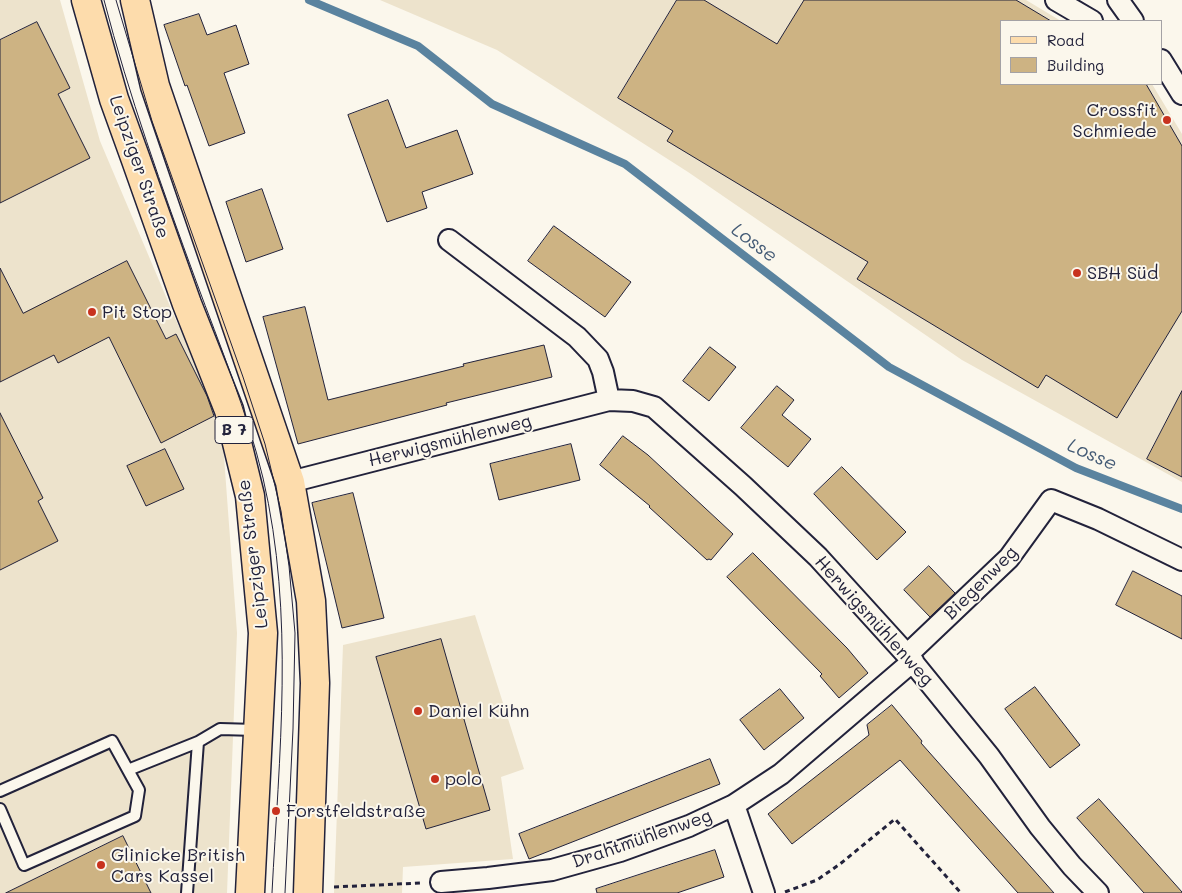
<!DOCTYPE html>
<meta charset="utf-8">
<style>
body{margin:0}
#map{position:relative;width:1182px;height:893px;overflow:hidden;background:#fbf7ec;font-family:Mali,sans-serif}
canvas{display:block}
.legend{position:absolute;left:1000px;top:20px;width:162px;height:65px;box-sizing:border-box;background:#fbf7ec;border:1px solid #a4a2a5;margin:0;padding:6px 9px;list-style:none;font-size:15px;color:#22223b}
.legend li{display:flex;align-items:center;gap:10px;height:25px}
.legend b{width:25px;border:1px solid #a4a2a5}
</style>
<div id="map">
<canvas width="1182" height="893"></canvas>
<ul class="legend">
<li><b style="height:6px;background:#fddcac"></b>Road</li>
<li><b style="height:14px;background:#cdb383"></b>Building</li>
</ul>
</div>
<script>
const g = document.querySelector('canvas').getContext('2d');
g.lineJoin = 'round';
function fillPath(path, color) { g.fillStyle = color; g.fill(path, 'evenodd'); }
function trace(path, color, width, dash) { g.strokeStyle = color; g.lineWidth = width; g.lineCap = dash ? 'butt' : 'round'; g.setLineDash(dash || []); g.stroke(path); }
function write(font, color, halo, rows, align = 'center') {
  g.font = font + ' Mali,sans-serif'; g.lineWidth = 4; g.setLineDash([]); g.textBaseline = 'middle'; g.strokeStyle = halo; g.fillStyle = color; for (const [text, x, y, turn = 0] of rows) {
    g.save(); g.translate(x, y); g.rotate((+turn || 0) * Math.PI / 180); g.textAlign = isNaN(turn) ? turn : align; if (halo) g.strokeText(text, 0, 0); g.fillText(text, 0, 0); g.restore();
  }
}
const built = new Path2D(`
 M0,0H60L100,141L175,318L221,416L237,633L227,893H0Z
 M380,0H1026L1061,21H1001V84H1152L1182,134V482L962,360L688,172L497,50Z
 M475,615L524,769L501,777L513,859L403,867L402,893H334L343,645Z`);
const stream = new Path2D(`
 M309,0L418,46L492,104L625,164L889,367L1076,468L1182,509`);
const building = new Path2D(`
 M677,0H704L777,44L804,0H1016L1051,21H1001V84H1146L1182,146V311L1117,418L1046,375L1038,388L857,279L868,262L667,141L673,131L618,98Z
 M199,14L207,35L236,25L249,64L224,73L245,133L209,146L187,85L185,86L164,25Z
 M37,22L70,88L58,94L90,158L0,203V40Z
 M388,100L406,148L457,130L473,174L422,192L427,208L387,222L348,115Z
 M262,189L283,249L246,262L226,202Z
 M554,226L631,282L605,317L528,261Z
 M127,261L166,339L176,334L207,396L214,416L161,443L109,337L58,363L54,355L0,382V268L23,313Z
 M305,307L328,400L464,366L463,364L544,345L552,377L446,403L447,405L298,444L263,317Z
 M710,347L736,367L709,401L683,381Z
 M777,386L794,400L782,415L811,439L788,467L741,428Z
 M1182,391V477L1147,459Z
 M0,413L43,498L38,501L58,541L0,570Z
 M623,436L648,455L733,534L711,560L709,559L707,560L649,507L650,506L600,465Z
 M571,444L580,480L499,500L490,464Z
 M165,449L184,489L146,506L127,466Z
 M842,467L906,532L877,560L814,494Z
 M353,493L384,618L342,628L312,503Z
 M753,553L847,648L868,673L839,698L820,676L822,674L727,577Z
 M929,566L955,593L930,617L904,590Z
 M1133,571L1182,596V639L1116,605Z
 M441,639L490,810L426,829L376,657Z
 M1035,687L1080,745L1050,768L1005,709Z
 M780,689L804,718L764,750L740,720Z
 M892,705L922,741L921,743L1054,893H1018L900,760L792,844L768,814L869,735L867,725Z
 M710,759L720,784L529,859L519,834Z
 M1099,799L1182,892V893H1144L1077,818Z
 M123,836L151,893H6Z
 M715,850L724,877L677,893H597L596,889Z`);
const path = new Path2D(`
 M334,887L420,883
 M785,892L817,880L840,864L895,819L961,893`);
const service = new Path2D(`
 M128,770L198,742L220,729L256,730
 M0,791L112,741L139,790L135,816L24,865L0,809
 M187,893L198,742`);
const minor = new Path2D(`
 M1056,0L1092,21
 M1118,0L1133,21
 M1161,60L1182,94
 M449,240L577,337L598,359L603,372L609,400
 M290,482L609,400L633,401L654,407L743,486L818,557L907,655L989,756L1040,827L1072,866L1098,893
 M907,655L1009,558L1051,500L1098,519L1182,560
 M734,805L764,893
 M441,882L488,878L552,870L620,851L689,826L734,805L781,774L913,661`);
const primary = new Path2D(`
 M86,0L114,99L136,160L187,304L229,410L250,496L263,633L250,893
 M135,0L155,86L290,482L311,601L315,683L308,893`);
const tram = new Path2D(`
 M104,0C129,96 162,188 196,281C220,346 247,411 263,478C295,615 279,755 272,893
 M116,0L152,121L243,377L265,444L281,511L289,566L295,633L293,729L285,893`);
const markers = [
 [1167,120,5,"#c8321e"],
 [1077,273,5,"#c8321e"],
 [92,312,5,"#c8321e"],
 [418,711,5,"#c8321e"],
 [435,779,5,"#c8321e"],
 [276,811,5,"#c8321e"],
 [101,865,5,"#c8321e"]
];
const shields = [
 [234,430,38]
];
const shieldNames = [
 ["B 7",234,430]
];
const poiNames = [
 ["Crossfit",1157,110,"right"],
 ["Schmiede",1157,131,"right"],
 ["SBH Süd",1087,273],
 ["Pit Stop",102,312],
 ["Daniel Kühn",428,711],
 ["polo",445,779],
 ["Forstfeldstraße",286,811],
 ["Glinicke British",111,855],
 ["Cars Kassel",111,876]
];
const streetNames = [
 ["Leipziger Straße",139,167,71],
 ["Herwigsmühlenweg",450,441,-14],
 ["Leipziger Straße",253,554,-97],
 ["Biegenweg",981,583,-45],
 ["Herwigsmühlenweg",874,621,48],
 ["Drahtmühlenweg",642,839,-19]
];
const waterNames = [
 ["Losse",754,243,37],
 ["Losse",1092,455,24]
];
fillPath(built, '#ede3cc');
trace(stream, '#5a839f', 8);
fillPath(building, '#cdb383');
trace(building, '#22223b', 1);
trace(service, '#22223b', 14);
trace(minor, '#22223b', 24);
trace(primary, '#22223b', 31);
trace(path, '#22223b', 3, [5, 4]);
trace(service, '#fbf7ec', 10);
trace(minor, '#fbf7ec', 20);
trace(primary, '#fddcac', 28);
trace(tram, '#22223b', 1);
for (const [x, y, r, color] of markers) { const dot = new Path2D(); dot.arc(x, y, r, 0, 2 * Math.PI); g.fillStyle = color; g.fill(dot); trace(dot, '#fbf7ec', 2); }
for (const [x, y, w] of shields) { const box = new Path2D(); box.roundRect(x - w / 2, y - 13.5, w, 27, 4); g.fillStyle = '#fbf7ec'; g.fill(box); trace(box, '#22223b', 1); }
write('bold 16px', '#22223b', null, shieldNames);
write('18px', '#22223b', '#fbf7ec', poiNames, 'left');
write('18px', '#22223b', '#fbf7ec', streetNames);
write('italic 19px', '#435a75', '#fbf7ec', waterNames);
</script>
